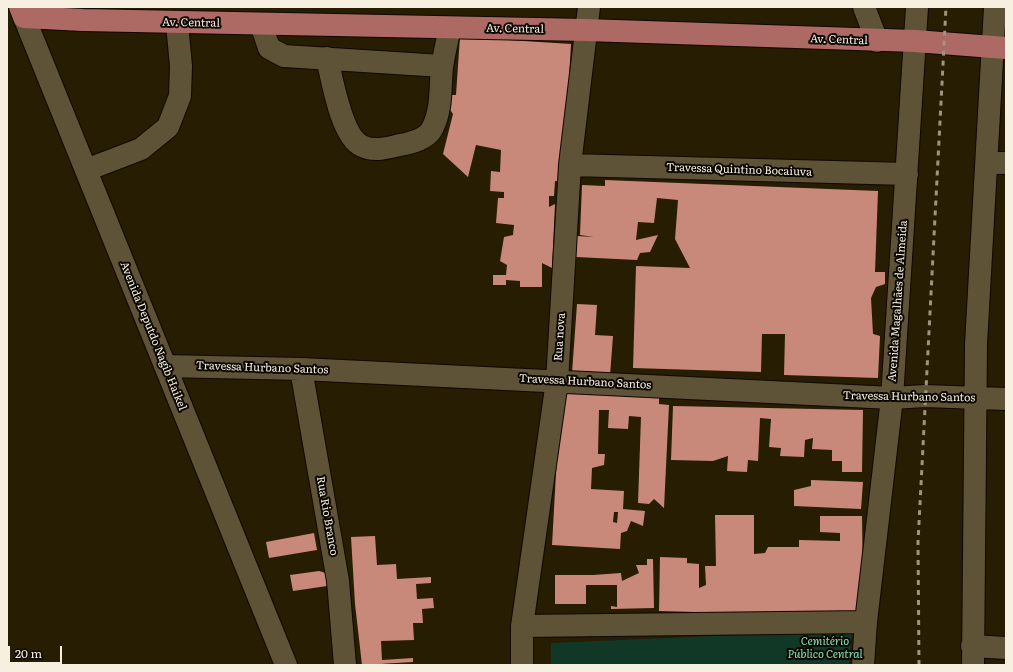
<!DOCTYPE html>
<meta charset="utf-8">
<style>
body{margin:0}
#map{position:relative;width:1013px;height:672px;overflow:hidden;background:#271d02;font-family:Literata,serif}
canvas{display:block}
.frame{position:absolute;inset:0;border:8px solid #f7f0e0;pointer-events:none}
.scale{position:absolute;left:8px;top:646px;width:54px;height:18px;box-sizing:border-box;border:2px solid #f7f0e0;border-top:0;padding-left:5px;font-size:12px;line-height:14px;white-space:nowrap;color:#f7f0e0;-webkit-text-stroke:3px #0c0801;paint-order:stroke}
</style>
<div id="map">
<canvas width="1013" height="672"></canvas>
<div class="frame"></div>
<div class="scale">20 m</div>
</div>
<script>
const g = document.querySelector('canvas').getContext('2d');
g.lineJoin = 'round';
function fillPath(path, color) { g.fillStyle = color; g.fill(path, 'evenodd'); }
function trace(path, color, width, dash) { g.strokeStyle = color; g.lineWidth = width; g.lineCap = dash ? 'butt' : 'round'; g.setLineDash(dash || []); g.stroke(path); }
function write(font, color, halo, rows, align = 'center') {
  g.font = font + ' Literata,serif'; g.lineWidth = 4; g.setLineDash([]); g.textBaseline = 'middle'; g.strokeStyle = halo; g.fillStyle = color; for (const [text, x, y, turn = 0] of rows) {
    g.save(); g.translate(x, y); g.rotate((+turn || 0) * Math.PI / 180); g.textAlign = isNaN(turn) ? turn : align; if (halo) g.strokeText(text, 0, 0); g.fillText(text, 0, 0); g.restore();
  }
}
const green = new Path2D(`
 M852,630L849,665H551V643Z`);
const building = new Path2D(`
 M460,37L571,44L563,182L555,181L554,196H549V207L555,204L552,268L542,263V287H520V281L506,280V285H493V275H506L507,265L500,261L504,237L513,235L514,225L496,223L498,198H504V192L490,191L491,171L500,172L501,150L476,145L468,177L443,154L453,114L446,104V95H456Z
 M605,180L878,191L875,272H885V284L876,287L871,298L873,334L880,336L878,378L784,375L785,334H762L761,372L633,368L636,266L690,268L675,239L678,200L657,198L654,223L638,222L636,240L658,235L650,252L640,253L637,260L576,257L577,236L594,237L580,235L582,185L605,186Z
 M577,304L597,305L595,335L613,336L610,376L572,373Z
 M561,383L659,395V404L669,405L664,508L654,499L649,504L638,503L641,417L629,416L628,429L608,428L609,410H599L598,454H605L604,465L592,468L591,489L624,491L623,509L645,511L643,526L631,521L627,531L621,533L620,549L552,545ZM614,512H618L617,523L613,522Z
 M673,406L863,410L862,472H842V461H832V450L812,449L813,438L805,440L804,457L780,456L781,448L769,447L771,419L760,418L758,461L748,460L747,472L727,471L728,456L713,461L671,460Z
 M811,480L863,482L861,509L794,506V490L811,486Z
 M715,515H754V554L765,553L768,547H799V540L840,541V533L820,532V516H862L863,587L859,614L803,615L659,611L660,557L687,558V563L699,564V588L706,585L705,566H716Z
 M314,533L317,550L269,558L266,542Z
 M375,536L377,565L396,564L397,579L431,577V583L416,584L417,599L433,598L434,608L422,609L423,623H413L414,640L381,641L382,660L413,658V662L362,665L355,604L351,537Z
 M647,559H653L654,608L611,609V606L617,607V585H586V604H555V575H593L621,573L622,581L639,573L636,565H647Z
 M319,571L326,573L327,586L293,591L290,575Z`);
const minor = new Path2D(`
 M864,7L877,41
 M24,17L286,665
 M261,24L269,48L284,56L442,66
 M327,58C332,78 341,137 362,146C374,152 387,148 400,145C412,143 428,139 433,127C442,109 440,86 442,67C444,54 447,41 450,28
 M987,163H1006
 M570,165L907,174
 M86,170L141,149L168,127L180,96L181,66L177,24
 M165,366L301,369L892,398L925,396L1006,399
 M301,369L338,581L345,665
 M522,626L866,622
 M972,646L1006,648
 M522,665V626L557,381L570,165L589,7
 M863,665L866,622L892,398L917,7
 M973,665L976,344L995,7`);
const major = new Path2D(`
 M20,7L24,17L83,20L586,30L915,41L1006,48`);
const rail = new Path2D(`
 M919,665L918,542L946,7`);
const streetNames = [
 ["Av. Central",191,23,1],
 ["Av. Central",515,29,1],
 ["Av. Central",839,40,2],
 ["Travessa Quintino Bocaiuva",739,170,2],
 ["Avenida Magalhães de Almeida",898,301,-86],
 ["Avenida Deputdo Nagib Haikel",153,336,68],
 ["Rua nova",560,337,-86],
 ["Travessa Hurbano Santos",262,368,2],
 ["Travessa Hurbano Santos",585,382,3],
 ["Travessa Hurbano Santos",909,397,1],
 ["Rua Rio Branco",327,516,80]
];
const parkNames = [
 ["Cemitério",825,642],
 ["Público Central",825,655]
];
fillPath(green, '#113726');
fillPath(building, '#c8897a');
trace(minor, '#100700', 24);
trace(major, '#100700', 24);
trace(minor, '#5e5337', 22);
trace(major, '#ad6964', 22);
trace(rail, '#9d9580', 3, [5, 5]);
write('11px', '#f7f0e0', '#0c0801', streetNames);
write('italic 11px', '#83e1b3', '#0c0801', parkNames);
</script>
